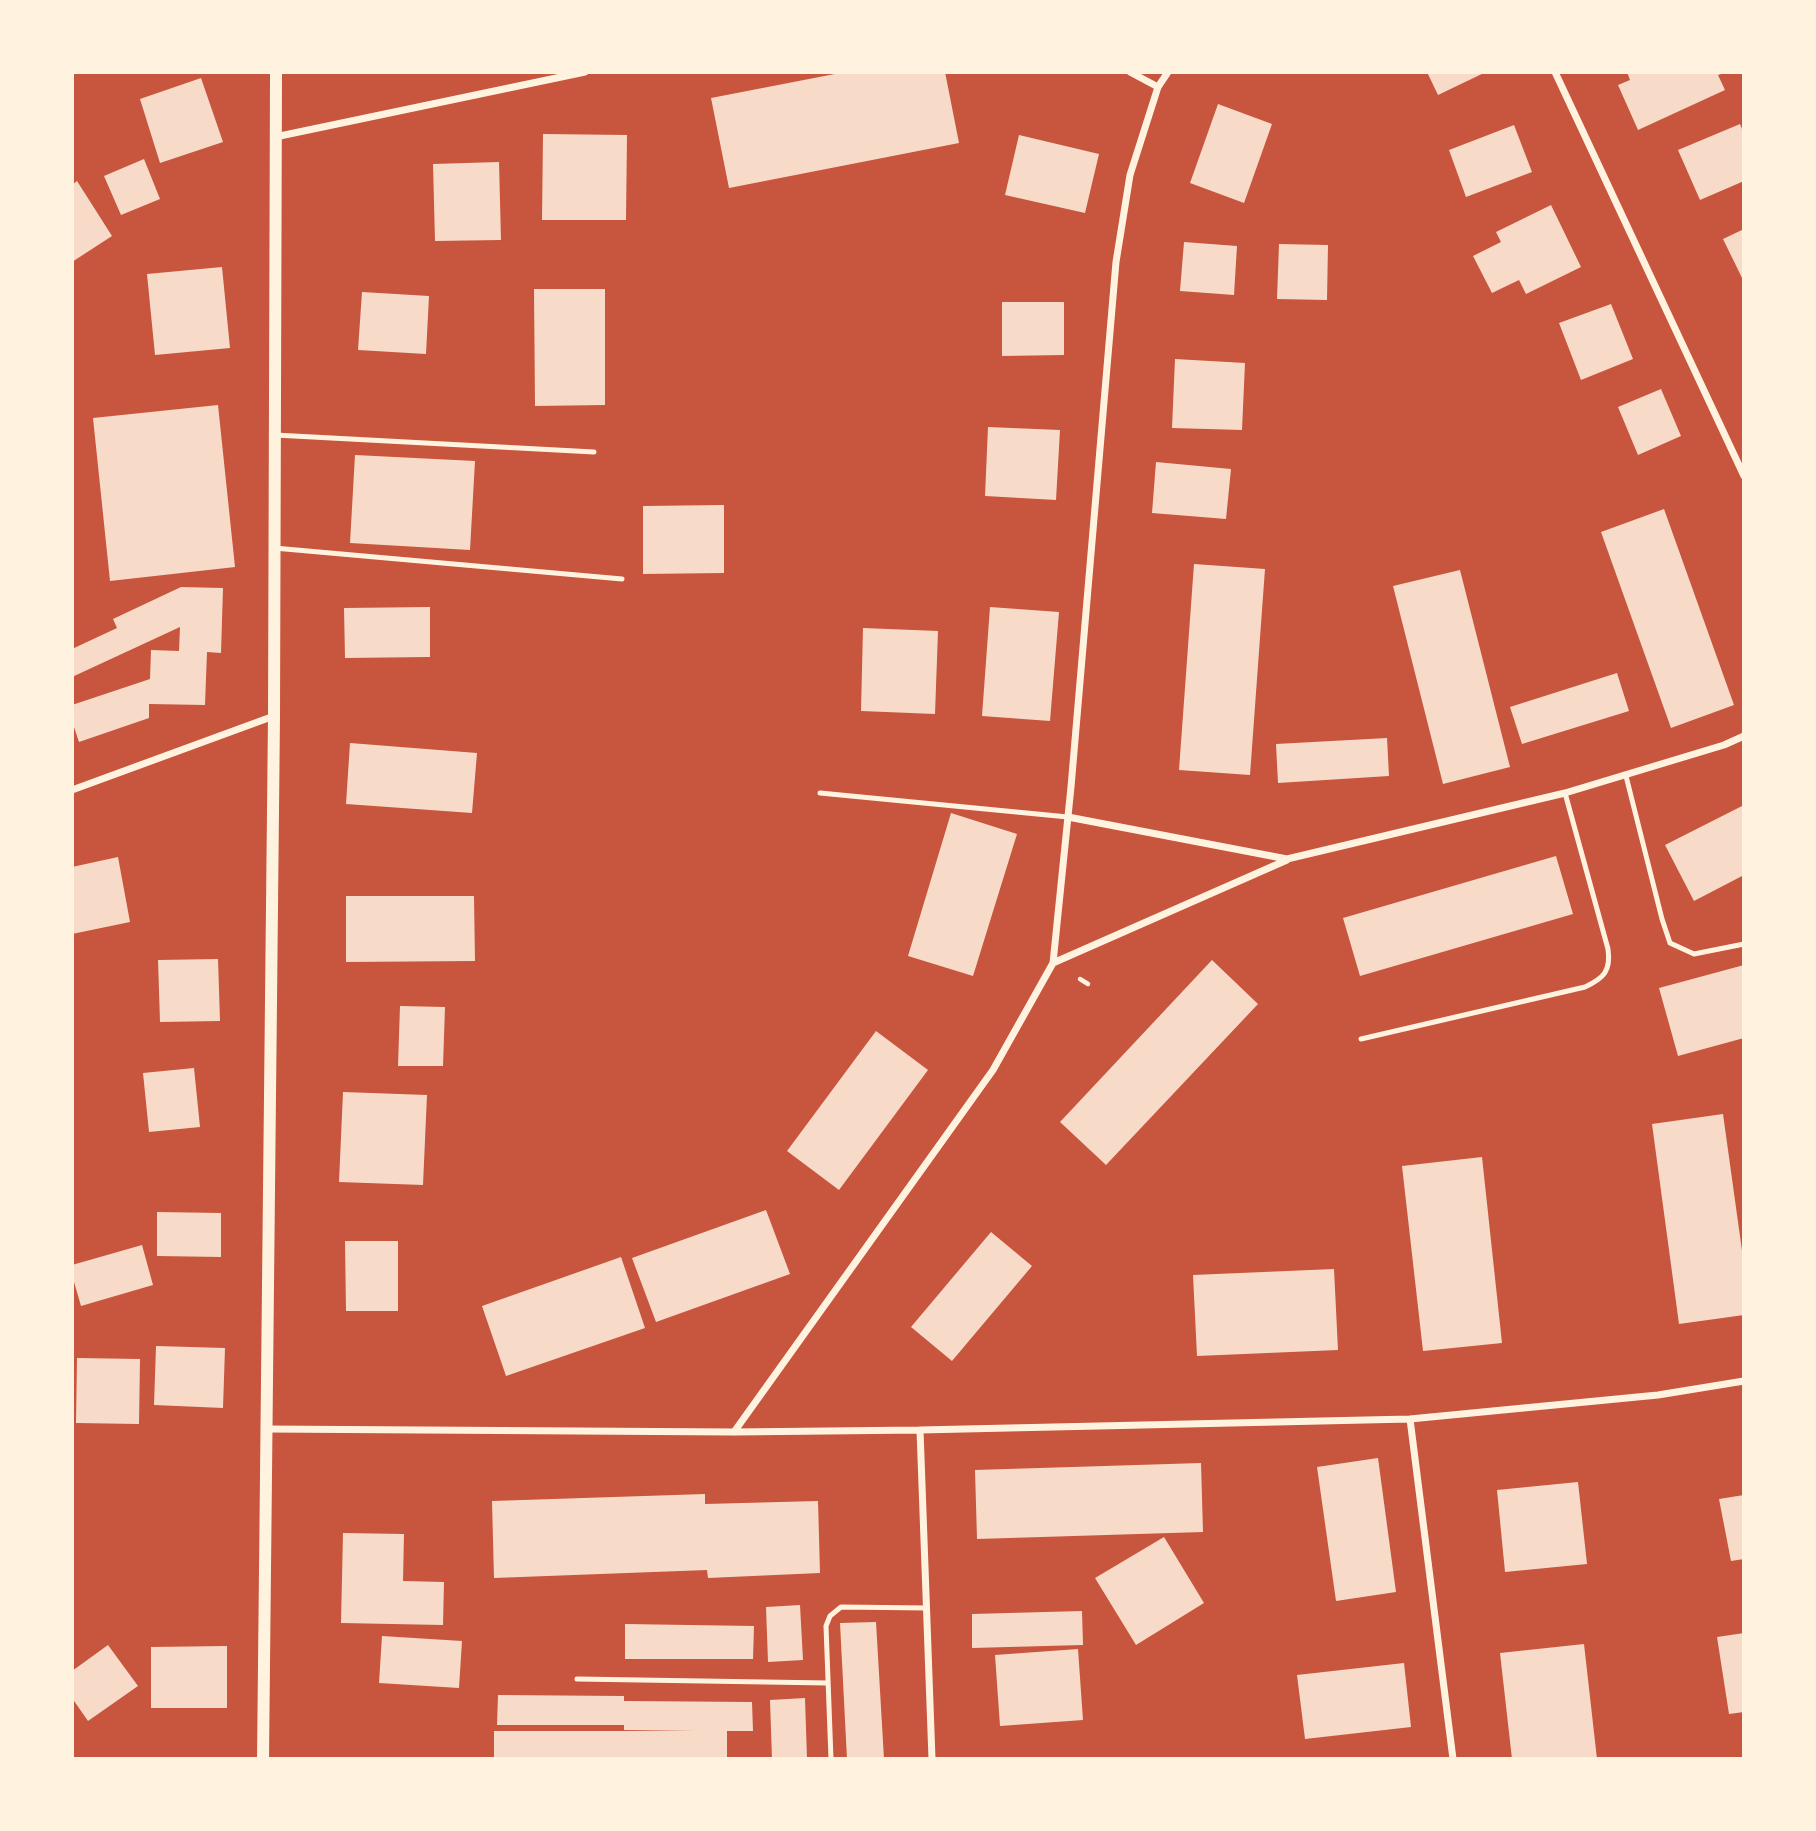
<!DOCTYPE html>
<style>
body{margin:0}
#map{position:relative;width:1816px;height:1831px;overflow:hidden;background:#c8553d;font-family:"Alegreya Sans",sans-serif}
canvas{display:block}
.frame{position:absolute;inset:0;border:74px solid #fff3e0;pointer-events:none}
</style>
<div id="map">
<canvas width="1816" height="1831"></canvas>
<div class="frame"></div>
</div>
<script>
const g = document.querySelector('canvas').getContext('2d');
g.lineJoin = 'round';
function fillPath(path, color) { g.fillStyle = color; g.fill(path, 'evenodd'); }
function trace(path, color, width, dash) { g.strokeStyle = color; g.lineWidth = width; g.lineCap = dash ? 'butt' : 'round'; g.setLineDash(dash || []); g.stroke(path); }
const building = new Path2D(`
 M845,72H945L959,143L729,188L711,98Z
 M1427,72H1486L1438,95Z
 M1627,72H1727L1718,75L1725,90L1638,130L1618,85L1630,80Z
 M201,78L223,142L160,163L140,99Z
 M1218,104L1272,124L1244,203L1190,183Z
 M1740,124L1744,134V181L1700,200L1678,150Z
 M1514,125L1532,172L1466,197L1449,150Z
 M543,134L627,135L626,220H542Z
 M1019,135L1099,154L1085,213L1005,195Z
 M144,159L160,199L121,215L104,176Z
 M499,162L501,240L435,241L433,164Z
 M77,181L112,236L72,262V185Z
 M1551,205L1581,267L1526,294L1519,280L1492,293L1473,256L1501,242L1496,232Z
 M1744,229V282L1723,239Z
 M1184,242L1237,246L1234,295L1180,291Z
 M1279,244L1328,245L1327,300L1277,299Z
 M222,267L230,348L155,355L147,274Z
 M534,289H605V405L535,406Z
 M362,292L429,296L426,354L358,350Z
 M1002,302H1064V355L1002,356Z
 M1611,304L1633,359L1581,380L1559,323Z
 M1175,359L1245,363L1242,430L1172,428Z
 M1661,389L1681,436L1638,455L1618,407Z
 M218,405L235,567L110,581L93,418Z
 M988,427L1060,430L1056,500L985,496Z
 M355,455L475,461L470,550L350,543Z
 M1156,462L1231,469L1226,519L1152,513Z
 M724,505V573L643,574V506Z
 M1664,509L1734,705L1671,728L1601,532Z
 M1194,564L1265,569L1250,775L1179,770Z
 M1460,570L1510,767L1443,784L1393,586Z
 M181,587L223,588L221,653L207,652L205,705L149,704V718L79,742L72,721V705L150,679L151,650L179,651L180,627L72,677V649L117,628L113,619Z
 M430,607V657L345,658L344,608Z
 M990,607L1059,612L1050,721L982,716Z
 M863,628L938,631L935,714L861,711Z
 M1617,673L1629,711L1522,744L1510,707Z
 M1387,738L1389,776L1278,783L1276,744Z
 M350,743L477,753L472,813L346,804Z
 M1744,805V875L1694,901L1665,845Z
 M951,813L1017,834L973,976L908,956Z
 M1556,856L1573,914L1360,976L1343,918Z
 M118,857L130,922L72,934V867Z
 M346,896H474L475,961L346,962Z
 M218,959L220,1021L160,1022L158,960Z
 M1212,960L1258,1004L1106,1165L1060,1122Z
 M1744,965V1038L1678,1056L1659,988Z
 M400,1006L445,1007L443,1066H398Z
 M876,1031L928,1070L839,1190L787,1151Z
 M194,1068L200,1127L149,1132L143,1073Z
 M343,1092L427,1095L423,1185L339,1182Z
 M1723,1114L1744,1265V1315L1679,1324L1652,1124Z
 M1482,1157L1502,1343L1423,1351L1402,1166Z
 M766,1210L790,1274L656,1322L632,1258Z
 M157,1212L221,1213V1257L157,1256Z
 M991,1232L1032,1266L952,1361L911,1327Z
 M345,1241H398V1311H346Z
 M142,1245L153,1285L81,1306L72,1275V1265Z
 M621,1257L645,1328L506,1376L482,1306Z
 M1334,1269L1338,1350L1197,1356L1193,1275Z
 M156,1346L225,1348L223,1408L154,1405Z
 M77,1358L140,1359L139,1424L76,1423Z
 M1378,1458L1396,1592L1336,1601L1317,1467Z
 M1201,1463L1203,1532L977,1539L975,1470Z
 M1578,1482L1587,1564L1505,1572L1497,1490Z
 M705,1494V1504L818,1501L820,1573L708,1578L707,1570L494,1578L492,1501Z
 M1744,1495V1559L1731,1561L1719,1499Z
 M343,1533L404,1534L403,1581L444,1582L443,1625L341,1623Z
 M1164,1537L1204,1603L1136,1645L1095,1578Z
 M800,1605L803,1660L768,1662L766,1607Z
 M1082,1611L1083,1645L972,1648V1614Z
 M876,1622L884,1759H847L840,1623Z
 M625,1624L754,1626L753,1659H625Z
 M1744,1633V1712L1729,1714L1717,1637Z
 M382,1636L462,1641L459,1688L379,1683Z
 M1584,1644L1597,1759H1512L1500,1653Z
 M108,1645L138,1686L88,1721L72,1698V1671Z
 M227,1646V1708H151V1647Z
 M1078,1649L1083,1720L1000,1726L995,1655Z
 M1404,1663L1411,1727L1305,1739L1297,1675Z
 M498,1695L624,1696V1701L752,1702L753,1731H727V1759H494V1731H696L624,1730V1725H497Z
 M805,1698L807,1759H772L770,1700Z
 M391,1757H430V1759H391Z`);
const path = new Path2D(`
 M1080,979L1088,984`);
const service = new Path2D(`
 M275,435L594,452
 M274,548L622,579
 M1626,776L1662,919L1670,943L1694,954L1744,944
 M820,793L1068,817
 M1361,1039L1585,987C1604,978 1611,971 1608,949L1565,793
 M577,1679L828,1683
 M831,1759L826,1626L830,1616L841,1607L927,1608`);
const minor = new Path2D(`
 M1130,72L1158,87
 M1555,72L1744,476
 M275,137L585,72
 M72,790L274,716
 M1068,817L1287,859L1565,793L1724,745L1744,736
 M1053,963L1287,860
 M1410,1419L1453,1759
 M266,1429L734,1432L920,1430L1410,1419L1658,1395L1744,1381
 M920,1430L932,1759
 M734,1432L993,1070L1053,963L1071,787L1116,262L1130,175L1158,87L1168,72`);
const tertiary = new Path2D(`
 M263,1759L274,716L276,72`);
fillPath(building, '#f7dbc8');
trace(path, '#fff3e0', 4.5);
trace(service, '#fff3e0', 5);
trace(minor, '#fff3e0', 7);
trace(tertiary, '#fff3e0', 12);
</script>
